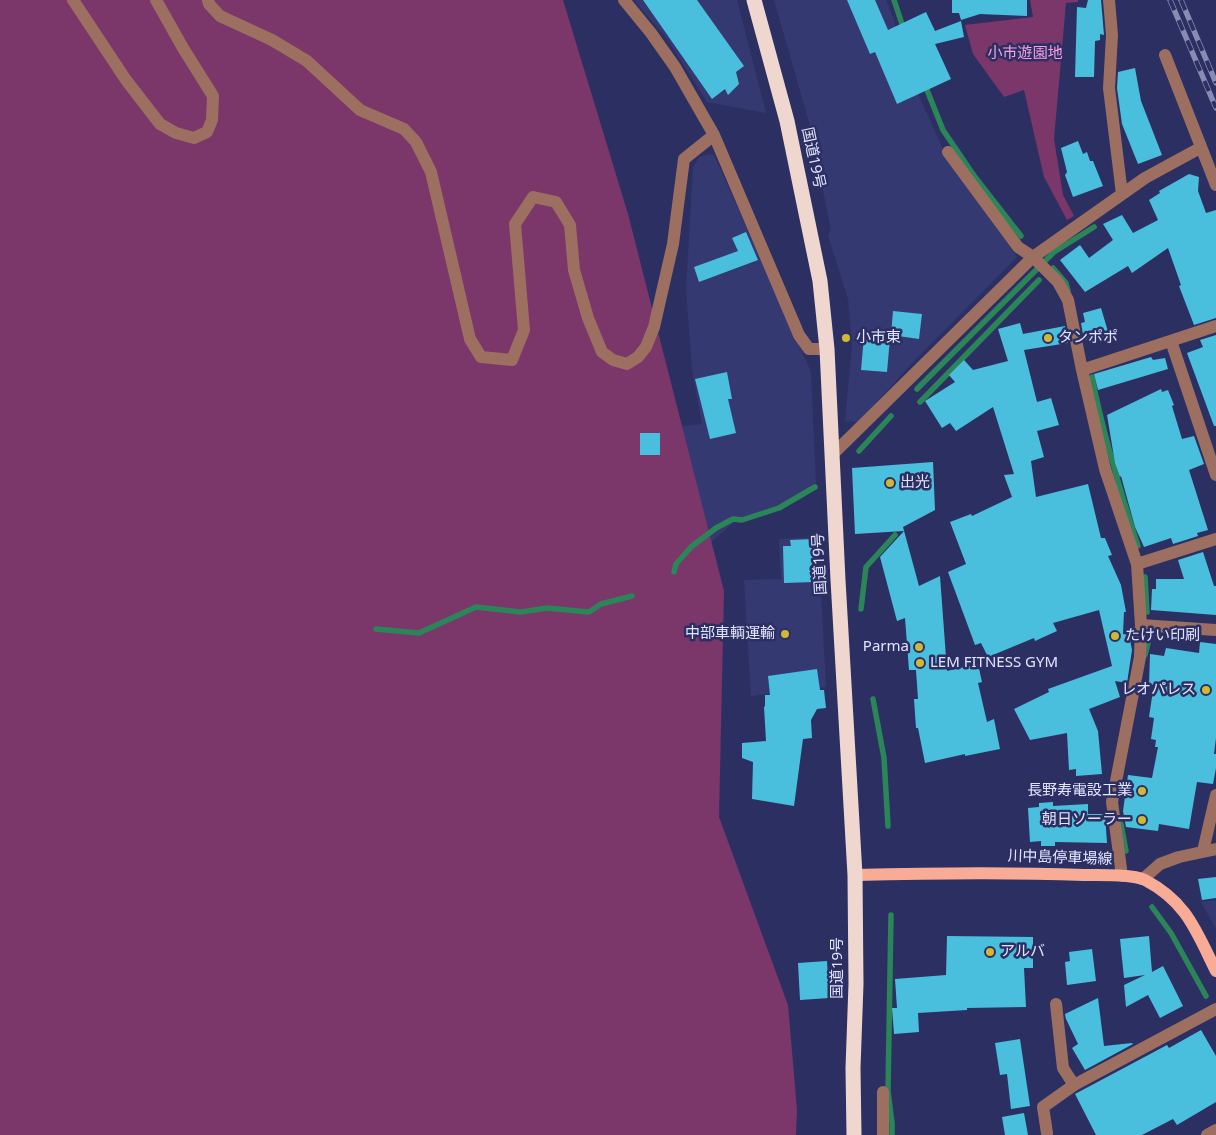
<!DOCTYPE html>
<meta charset="utf-8">
<style>
body{margin:0}
canvas{display:block;background:#2c2f62}
</style>
<canvas width="1216" height="1135"></canvas>
<script>
const g = document.querySelector('canvas').getContext('2d');
g.lineJoin = 'round';
function fillPath(path, color) { g.fillStyle = color; g.fill(path, 'evenodd'); }
function trace(path, color, width, dash) { g.strokeStyle = color; g.lineWidth = width; g.lineCap = dash ? 'butt' : 'round'; g.setLineDash(dash || []); g.stroke(path); }
function write(font, color, halo, rows, align = 'center') {
  g.font = font + ' "Noto Sans","Noto Sans JP",sans-serif'; g.lineWidth = 5; g.setLineDash([]); g.textBaseline = 'middle'; g.strokeStyle = halo; g.fillStyle = color; for (const [text, x, y, turn = 0] of rows) {
    g.save(); g.translate(x, y); g.rotate((+turn || 0) * Math.PI / 180); g.textAlign = isNaN(turn) ? turn : align; if (halo) g.strokeText(text, 0, 0); g.fillText(text, 0, 0); g.restore();
  }
}
const built = new Path2D(`
 M634,0H737L766,113L707,102L667,39Z
 M774,0H886L894,20L899,52L948,160L1017,257L913,362L859,422L845,421L852,345L848,299L828,235L831,230L809,122Z
 M709,154L714,155L811,372L816,484L772,510L738,519L703,549L636,431L702,424L692,369L686,289L693,168L699,157Z
 M818,537L826,687L751,696L744,580L781,579L779,539Z
 M1216,900V929L1201,902Z`);
const green = new Path2D(`
 M0,0H563L628,214L724,591L719,817L788,1005L797,1110L796,1135H0Z
 M1030,0H1078V2L1066,3L1054,139L1063,195L1074,216L1067,220L1044,177L1024,90L1004,97L973,54L965,25L1033,17Z`);
const stream = new Path2D(`
 M894,0L904,30
 M925,85L943,130L975,177L1021,236
 M1053,268L1066,283L1068,291
 M1092,377C1103,434 1120,490 1138,546
 M917,389L1054,252L1094,227
 M920,402L1039,280
 M859,451L891,416
 M674,572L676,564L691,547L716,528L733,519L742,520L779,508L815,487
 M1145,577L1147,612
 M861,609L866,567L895,535
 M376,629L419,633L476,607L521,612L547,608L589,612L601,604L632,596
 M1145,655L1148,643
 M873,699L884,758L888,826
 M1121,824L1126,851
 M1152,907L1171,933L1206,996
 M891,915L888,1091L892,1123V1135`);
const building = new Path2D(`
 M643,0H697L744,66L736,72L739,84L728,95L725,89L712,99Z
 M847,0H875L888,30L926,12L935,31L961,21L964,37L935,44L951,79L897,104L875,52L870,54Z
 M952,0H1027V16L980,14L961,20L959,13H952Z
 M1088,0H1101L1104,35L1100,34V40L1095,41L1094,77H1075L1077,7L1086,8Z
 M1135,68L1141,101L1162,155L1138,164L1122,124L1117,88L1118,72Z
 M1078,141L1083,154L1087,152L1090,161H1093L1103,186L1073,197L1065,175L1067,172L1061,148Z
 M1189,174L1199,177L1198,191L1206,213L1216,210V318L1194,325L1179,286L1181,285L1168,248L1132,273L1128,266L1085,292L1060,260L1080,245L1089,258L1113,240L1103,224L1122,215L1133,233L1158,220L1149,200L1160,193L1159,191Z
 M746,232L758,260L699,282L694,267L738,251L732,238Z
 M1101,308L1109,335L1090,340H1084L1081,323L1085,322L1083,313Z
 M893,311L922,314L919,339L891,335Z
 M1020,323L1023,334L1065,326L1068,343L1024,350L1037,402L1051,398L1059,425L1037,431L1044,457L1031,461L1036,497L1088,484L1101,538H1105L1112,555L1108,556L1121,585L1126,612H1124L1123,634L1129,635L1132,650L1127,683L1115,681L1120,697L1089,709L1098,731L1102,774L1076,776V769L1069,770L1067,733L1030,740L1014,709L1049,692L1048,689L1112,666L1099,610L1053,623L1057,631L1035,641L1034,638L988,657L981,643L975,645L948,572L966,564L950,522L971,514L972,516L1012,497L1004,475L1014,474L993,407L956,431L950,423L942,428L925,401L955,382L949,375L964,360L973,370L1008,361L998,329Z
 M1216,335V426H1214L1187,353L1203,347L1200,340Z
 M864,336L890,338L887,372L861,370Z
 M1151,357L1153,360L1165,358L1168,369L1098,390L1094,374Z
 M727,372L732,399H728L736,433L710,439L695,379Z
 M1161,389L1162,392L1168,390L1174,405L1172,406L1182,439L1194,436L1204,464L1189,470L1208,530L1197,533L1198,536L1173,544L1171,538L1144,547L1135,527L1121,476L1120,477L1115,463L1107,415Z
 M640,433H660V455H640Z
 M933,462L935,510L903,527L919,586L940,576L947,671L978,664L982,682L978,683L987,722L994,719L1000,749L965,756V754L925,763L918,728H916L914,699H918L916,670H909L905,618L897,621L880,557L904,531L855,534L852,468Z
 M814,539L815,582L784,583L783,546H791L790,540Z
 M1203,552L1214,586H1216V615L1151,610L1152,589H1156V579H1184L1178,560Z
 M1200,642L1216,644V738L1214,754H1216V768L1213,784L1197,782L1189,829L1159,824L1158,831L1126,827L1123,811L1128,775L1152,778L1158,747H1155L1156,740L1151,739L1154,718L1149,717L1154,684L1149,686L1150,654L1164,656L1166,648L1199,653Z
 M817,669L820,690H824L826,708L817,709L811,720L812,738L803,739L794,806L752,799L753,762L742,758V743L766,741L764,707L765,706V695H770L768,676Z
 M1053,802V806L1088,804V814H1105L1107,843L1055,842V846H1041V841L1030,842L1028,808L1039,807V803Z
 M1216,877V898L1202,900L1198,879Z
 M947,936L1033,937V968H1024L1026,1007L967,1008V1010L918,1013L919,1032L894,1034L892,1008H897L895,979L946,975Z
 M1149,936L1152,972L1163,966L1183,1006L1160,1018L1148,995L1126,1007L1124,985L1145,975L1124,978L1120,939Z
 M1092,949L1096,981L1067,985L1065,962L1070,961L1069,952Z
 M827,961L829,998L800,1000L798,963Z
 M1098,998L1104,1046L1132,1043L1133,1044L1085,1070L1072,1048L1078,1044L1066,1019L1065,1014Z
 M1201,1030L1216,1056V1102L1177,1125L1173,1119L1142,1135H1096L1075,1094L1167,1045L1169,1048Z
 M1020,1039L1030,1106L1011,1109L1007,1074L1000,1075L995,1043Z
 M1024,1113L1028,1135H1005L1002,1117Z`);
const minor = new Path2D(`
 M73,0L126,80L160,124L176,133L194,138L207,132L212,120L213,96L183,48L156,0
 M208,0L209,4L220,16L272,40L307,61L360,110L404,129L416,142L431,172L470,339L481,357L512,360L524,330L515,224L533,197L556,202L570,225L574,270L588,318L602,352L613,360L627,364L638,357L646,347L654,327L673,244L684,159L714,135
 M624,0L651,33L675,67L714,135L799,335L809,349H827
 M1109,0L1112,35L1109,88L1122,194
 M1165,55L1216,185
 M948,152L1018,247L1033,257L1058,282L1068,300L1082,370L1105,469L1137,564L1141,625L1140,657L1112,802L1122,876
 M1171,341L1216,475
 M1082,370L1216,326
 M832,455L1033,257L1145,178L1200,148
 M1137,564L1216,539
 M1141,625L1216,630
 M1203,851L1216,795
 M1143,879L1160,864L1179,857L1216,849
 M1056,1004L1063,1068L1074,1085L1216,1009
 M1047,1133L1043,1107L1074,1085
 M883,1135V1092
 M1207,1135L1216,1130`);
const major = new Path2D(`
 M855,875C932,873 1008,872 1084,875C1099,875 1133,874 1145,880C1187,902 1196,931 1216,971`);
const highway = new Path2D(`
 M754,0L787,121L820,281L827,349L838,580L855,875L856,984L853,1068L854,1135`);
const rail = new Path2D(`
 M1170,0L1216,108
 M1181,0L1216,83`);
const markers = [
 [846,338,5,"#d1b736"],
 [1048,338,5,"#d1b736"],
 [890,483,5,"#d1b736"],
 [785,634,5,"#d1b736"],
 [1115,636,5,"#d1b736"],
 [919,647,5,"#d1b736"],
 [920,663,5,"#d1b736"],
 [1206,690,5,"#d1b736"],
 [1142,791,5,"#d1b736"],
 [1142,820,5,"#d1b736"],
 [990,952,5,"#d1b736"]
];
const parkNames = [
 ["小市遊園地",1025,54]
];
const streetNames = [
 ["国道19号",813,158,78],
 ["国道19号",820,564,-93],
 ["川中島停車場線",1060,858,2],
 ["国道19号",838,968,-90]
];
const poiNames = [
 ["小市東",856,338],
 ["タンポポ",1058,338],
 ["出光",900,483],
 ["中部車輌運輸",775,634,"right"],
 ["たけい印刷",1125,636],
 ["Parma",909,647,"right"],
 ["LEM FITNESS GYM",930,663],
 ["レオパレス",1196,690,"right"],
 ["長野寿電設工業",1132,791,"right"],
 ["朝日ソーラー",1132,820,"right"],
 ["アルバ",1000,952]
];
fillPath(built, '#353972');
fillPath(green, '#7b366a');
trace(stream, '#2a8658', 5.5);
fillPath(building, '#49bfdd');
trace(minor, '#9d6f61', 12);
trace(major, '#f8ac95', 12);
trace(highway, '#efd7d0', 15);
trace(rail, '#888cb2', 5.5);
trace(rail, '#2c2f62', 4, [11]);
for (const [x, y, r, color] of markers) { const dot = new Path2D(); dot.arc(x, y, r, 0, 2 * Math.PI); g.fillStyle = color; g.fill(dot); trace(dot, '#2c2f62', 2); }
write('15px', '#fb9fe1', '#2c2f62', parkNames);
write('15px', '#e1e5ff', '#2c2f62', streetNames);
write('15px', '#e1e5ff', '#2c2f62', poiNames, 'left');
</script>
